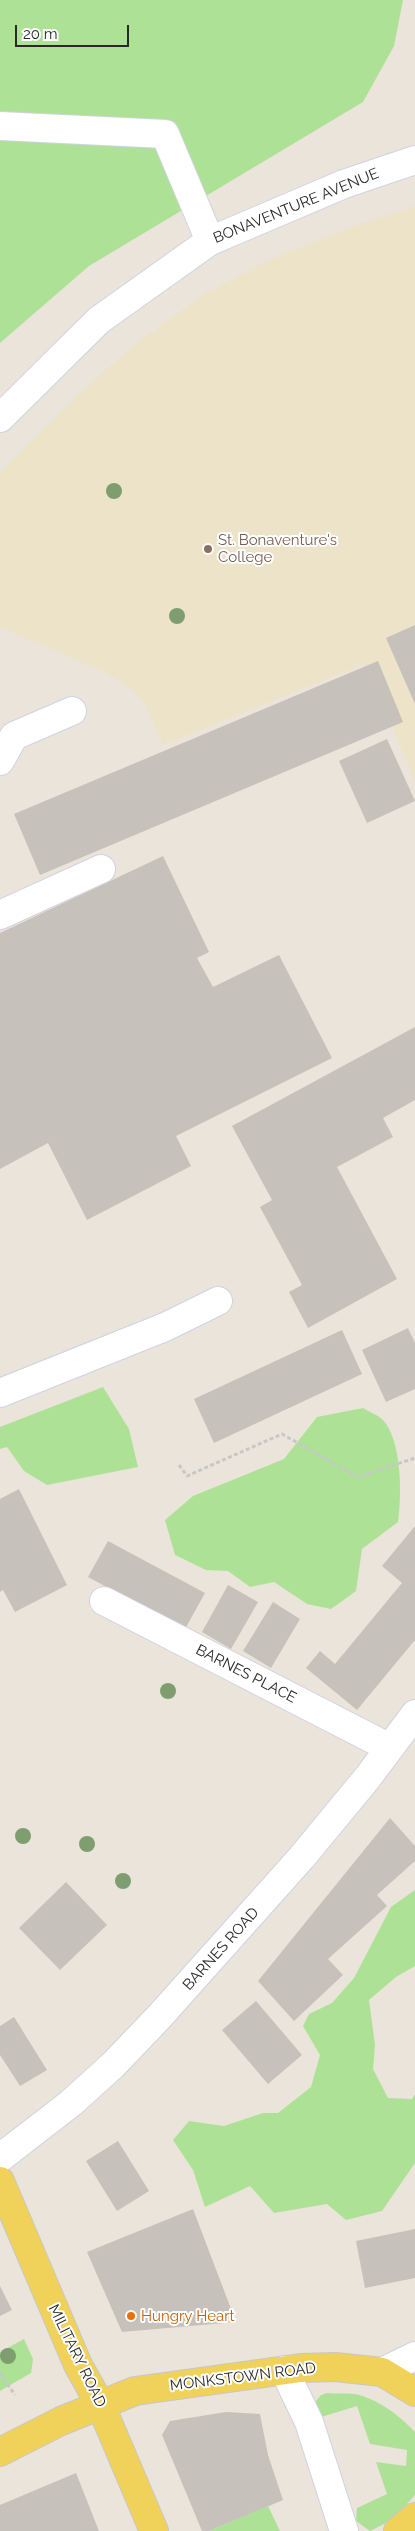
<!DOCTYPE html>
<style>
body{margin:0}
#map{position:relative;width:415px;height:2531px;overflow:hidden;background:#ebe4da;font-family:Raleway,sans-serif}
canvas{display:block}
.scale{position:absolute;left:15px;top:25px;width:114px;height:22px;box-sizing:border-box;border:2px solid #292929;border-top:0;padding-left:6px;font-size:15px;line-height:18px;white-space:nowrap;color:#292929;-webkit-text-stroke:4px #fff;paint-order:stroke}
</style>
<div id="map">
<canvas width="415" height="2531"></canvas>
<div class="scale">20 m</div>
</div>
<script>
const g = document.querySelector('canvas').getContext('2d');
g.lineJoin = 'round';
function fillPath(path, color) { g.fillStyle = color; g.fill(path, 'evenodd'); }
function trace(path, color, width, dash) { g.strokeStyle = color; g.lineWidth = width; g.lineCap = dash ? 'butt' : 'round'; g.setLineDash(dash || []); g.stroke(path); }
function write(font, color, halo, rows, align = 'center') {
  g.font = font + ' Raleway,sans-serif'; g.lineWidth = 4; g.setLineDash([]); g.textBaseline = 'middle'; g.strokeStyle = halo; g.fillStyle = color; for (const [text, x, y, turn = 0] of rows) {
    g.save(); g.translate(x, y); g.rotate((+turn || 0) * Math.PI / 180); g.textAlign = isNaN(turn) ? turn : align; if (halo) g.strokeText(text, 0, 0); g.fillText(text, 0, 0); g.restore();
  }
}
const education = new Path2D(`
 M415,206V781L365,664L163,745L144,703L130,688L108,674L0,627V472L86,387L137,343L204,294L271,259L361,223Z`);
const green = new Path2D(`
 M0,0H403L394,46L363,102L89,266L0,343Z
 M103,1387L129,1429L138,1467L47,1485L24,1471L7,1447L0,1449V1427Z
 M363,1408C369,1412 378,1415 383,1420C402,1441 402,1495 398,1522L362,1549L356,1591L331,1609L307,1604L274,1582L250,1587L228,1571L206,1570L175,1555L165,1520L193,1496L284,1459L317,1417Z
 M415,1890V1966L396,1977L369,2000L375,2045L373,2069L388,2098L412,2099L415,2094V2163L382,2211L346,2220L327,2204L274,2213L250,2186L205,2207L193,2170L173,2140L189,2121L224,2126L263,2113H278L311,2087L320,2055L303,2026L309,2014L332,2003L354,1978L391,1907Z
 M24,2339L33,2359L31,2373L0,2391V2352Z
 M327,2393C336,2394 346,2393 355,2394C378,2399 399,2415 415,2432V2495L394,2519L370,2531L356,2521L357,2508L387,2494L376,2462L406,2466L407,2450L370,2444L357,2406L318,2418L316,2401L321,2395Z
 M268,2506L280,2531H209Z`);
const building = new Path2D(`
 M415,625V704L386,638Z
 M378,661L403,722L40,875L14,814Z
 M387,739L415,801L367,823L339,761Z
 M163,856L209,952L197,958L213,987L279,955L332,1058L176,1136L191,1166L87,1220L48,1143L0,1169V933Z
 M415,1027V1100L383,1118L393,1137L337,1167L397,1279L308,1328L289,1292L302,1285L260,1207L272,1200L232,1126Z
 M408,1328L415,1343V1389L386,1402L362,1350Z
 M342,1330L362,1374L214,1443L194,1399Z
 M19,1489L67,1585L15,1612L3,1590L0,1592V1499Z
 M415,1526V1640L357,1710L306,1668L320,1651L335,1664L402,1583L382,1566Z
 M108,1541L205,1593L185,1629L88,1577Z
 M228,1585L258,1602L231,1649L202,1632Z
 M273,1602L300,1619L271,1668L243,1651Z
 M390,1818L415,1846V1861L377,1895L387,1906L328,1959L343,1975L294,2021L258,1981Z
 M66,1882L107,1925L60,1970L19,1928Z
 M256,2001L302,2055L268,2084L222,2030Z
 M14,2017L47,2070L20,2086L0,2055V2026Z
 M118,2141L149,2191L117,2211L86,2161Z
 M193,2209L236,2322L122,2332L87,2252Z
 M415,2229V2278L365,2288L356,2241Z
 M0,2286L12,2310L0,2316Z
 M226,2412L260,2414L268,2455L283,2500L209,2531H202L162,2435L170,2421Z
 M76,2473L99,2531H0V2505Z`);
const path = new Path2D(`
 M179,1465L187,1476L282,1434L358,1477L415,1458
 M0,2373L15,2395`);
const minor = new Path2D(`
 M0,126L165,134L210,241
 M0,418L99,320L210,241L344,184L415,160
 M0,761L14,736L72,711
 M0,915L101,869
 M0,1393L165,1327L218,1301
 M104,1601L388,1747
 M0,2158L71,2103L113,2065L159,2017L302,1857L368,1777L415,1714
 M284,2370L309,2422L344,2531
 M382,2372L415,2356`);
const major = new Path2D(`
 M0,2181L78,2365L101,2406L154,2531
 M0,2452L61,2421L135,2391L301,2368L335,2367L382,2372L415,2392
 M398,2531L415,2517`);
const trees = [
 [114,491],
 [177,616],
 [168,1691],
 [23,1836],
 [87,1844],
 [123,1881],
 [8,2356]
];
const markers = [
 [208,549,5,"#8d6e63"],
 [131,2316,5,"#e8710a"]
];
const streetNames = [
 ["BONAVENTURE AVENUE",296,206,-22],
 ["BARNES PLACE",246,1674,27],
 ["BARNES ROAD",221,1949,-48],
 ["MILITARY ROAD",77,2356,64],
 ["MONKSTOWN ROAD",243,2377,-7]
];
const educationNames = [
 ["St. Bonaventure's",218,540],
 ["College",218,557]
];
const foodNames = [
 ["Hungry Heart",141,2316]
];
fillPath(education, '#ede3c9');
fillPath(green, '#ade296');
fillPath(building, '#c6c1ba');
trace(minor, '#d0d2e2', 30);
trace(major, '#c7c7c7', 30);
trace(path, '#c7c7c7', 3, [4, 2.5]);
trace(minor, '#fff', 28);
trace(major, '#f0d25b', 28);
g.fillStyle = '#7f9e70';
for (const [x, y] of trees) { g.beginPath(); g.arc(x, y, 8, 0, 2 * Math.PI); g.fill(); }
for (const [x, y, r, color] of markers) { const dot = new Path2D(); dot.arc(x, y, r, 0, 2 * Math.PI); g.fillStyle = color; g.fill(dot); trace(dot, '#fff', 2); }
write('15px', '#292929', '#fff', streetNames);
write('15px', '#785e54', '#fff', educationNames, 'left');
write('15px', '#c56008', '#fff', foodNames, 'left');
</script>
